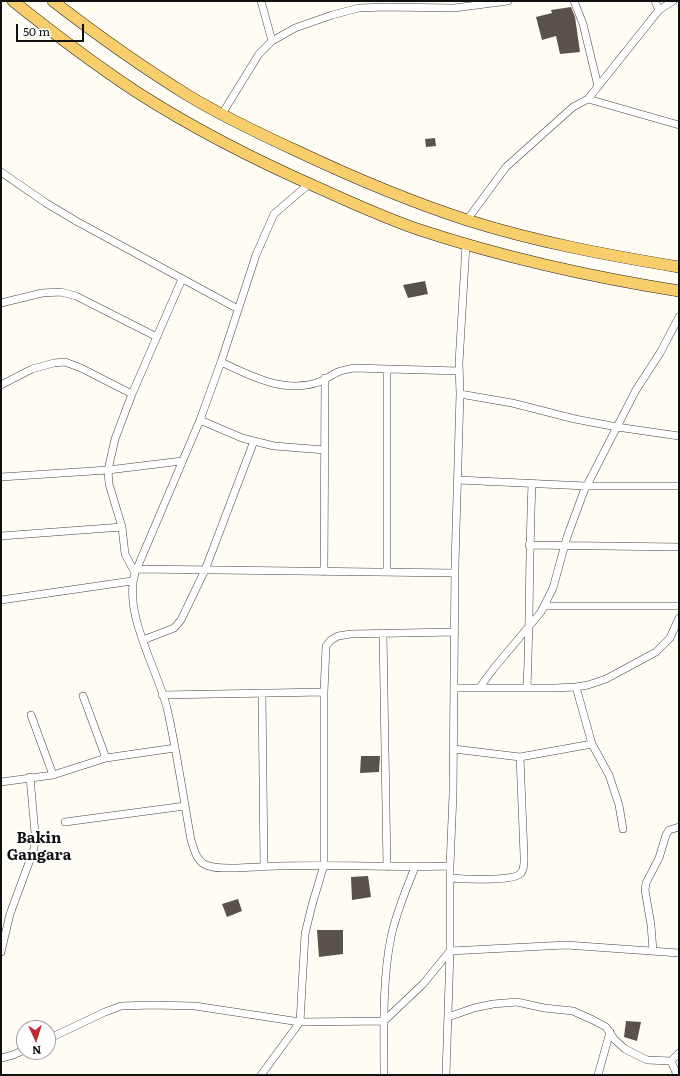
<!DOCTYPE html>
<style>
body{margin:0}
#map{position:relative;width:680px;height:1076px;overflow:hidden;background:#fffcf3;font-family:Literata,serif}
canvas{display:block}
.frame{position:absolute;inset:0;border:2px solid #101010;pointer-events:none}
.north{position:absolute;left:16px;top:1020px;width:40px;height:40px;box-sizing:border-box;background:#fff;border:1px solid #9f9f9f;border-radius:50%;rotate:176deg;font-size:11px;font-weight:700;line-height:16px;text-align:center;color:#101010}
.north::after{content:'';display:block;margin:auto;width:14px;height:18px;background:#c02836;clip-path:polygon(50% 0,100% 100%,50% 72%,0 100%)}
.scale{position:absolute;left:16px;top:24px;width:68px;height:18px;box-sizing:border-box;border:2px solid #101010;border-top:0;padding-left:5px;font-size:12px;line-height:14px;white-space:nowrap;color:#101010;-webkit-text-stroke:3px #fff;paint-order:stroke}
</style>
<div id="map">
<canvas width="680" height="1076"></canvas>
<div class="frame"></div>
<div class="north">N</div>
<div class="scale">50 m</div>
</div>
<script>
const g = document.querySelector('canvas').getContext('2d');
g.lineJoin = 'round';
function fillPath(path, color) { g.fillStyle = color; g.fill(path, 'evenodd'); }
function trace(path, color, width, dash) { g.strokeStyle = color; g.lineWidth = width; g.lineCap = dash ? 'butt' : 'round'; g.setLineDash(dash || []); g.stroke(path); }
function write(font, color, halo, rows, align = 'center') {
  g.font = font + ' Literata,serif'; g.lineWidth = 4; g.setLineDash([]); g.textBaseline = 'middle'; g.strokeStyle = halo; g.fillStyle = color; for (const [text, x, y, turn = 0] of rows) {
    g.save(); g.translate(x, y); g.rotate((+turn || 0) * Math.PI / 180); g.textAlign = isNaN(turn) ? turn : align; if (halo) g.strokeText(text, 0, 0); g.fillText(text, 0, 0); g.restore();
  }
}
const building = new Path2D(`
 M571,7L575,17L580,52L560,54L556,36L542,40L536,17L552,13L551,10Z
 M435,138L436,146L426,147L425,139Z
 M425,281L428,294L408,298L403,285Z
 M361,756H380L379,772L360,773Z
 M368,876L371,897L352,900L351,877Z
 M238,899L242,911L227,917L222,904Z
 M317,930H343V954L319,957Z
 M626,1021L641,1022L637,1041L624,1037Z`);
const minor = new Path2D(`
 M261,1L272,41
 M574,1L583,24L598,86
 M655,1L659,10
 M588,99L659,10L673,1
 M222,114L259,54L272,41L295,28L332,15L359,8L385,7L454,8L508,1
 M1,172L46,203L76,221L238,309
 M309,184L274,214L256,255L221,362L200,420L135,573C123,614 157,668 167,708C177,752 183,796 191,840C194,849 196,859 204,864C215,871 245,867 258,867C322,863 386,868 450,866
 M467,220L506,167L573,107L588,99L679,125
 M1,303L42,293L61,292L76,296L157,337
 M221,362C250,376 284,393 316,383C324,381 331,375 338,372C343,370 349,369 354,368L459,371
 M1,385L32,369L54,363L65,362L81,368L132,394
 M460,394L512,403L575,419L617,427L679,436
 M200,420L242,438L274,446L325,450
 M1,477L108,470L182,461
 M458,480L586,486H679
 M1,536L122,527
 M529,545L679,547
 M137,569L455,573
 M324,572L325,378
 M387,572V370
 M135,573L125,554L122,527L109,484L108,470L115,439L132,394L182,279
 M1,600L132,581
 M544,606H679
 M383,633L387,867
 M143,640L174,628L181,620L205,570L254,441
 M480,687L494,668L541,612L553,588L567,537L584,491L636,390L660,353L679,317
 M527,687C530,620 529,552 532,484
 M576,687L592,744L609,775L619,805L623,829
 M454,688H555L576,687L588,685L606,679L656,652L670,638L679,618
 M262,693L264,866
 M162,695L324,692
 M83,696L106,758
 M31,715L53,775
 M454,749L520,757L592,744
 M1,782L53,775L106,758L175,748
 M65,822L185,806
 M450,878C462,879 514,882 521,873C525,868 524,860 524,855L520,757
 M653,951L651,925L645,890L646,883L659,858L666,835L669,830L679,827
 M1,952L10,914L34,849L35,833L30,777
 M448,1017L474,1008L493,1004L517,1002L544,1008L573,1011L593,1020L606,1027L614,1039L625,1049L647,1060L671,1061
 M48,1039L105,1012L121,1006L153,1005L195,1006L300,1022L384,1021L423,984L450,951L566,945L679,953
 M1,1058L13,1055L24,1050
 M671,1061L677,1075
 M671,1061L679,1053
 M261,1075L300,1022L305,934L312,905L324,865V692L326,646L331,640L338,636L351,634L455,632
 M384,1075C384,1030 382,982 391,937C396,913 406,890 415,867
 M446,1075L450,951V866L453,794L455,564L460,394L459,363L466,244
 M598,1075L610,1032`);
const primary = new Path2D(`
 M13,1C53,33 93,63 135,91C194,129 257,161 321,189C354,204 387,219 420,230C505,258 591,277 679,291
 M53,1C97,35 142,67 189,96C224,117 260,134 297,151C352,177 408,201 467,220C536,242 607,255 679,267`);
const quarterNames = [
 ["Bakin",39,839],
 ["Gangara",39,856]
];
fillPath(building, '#59514c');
trace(minor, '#434343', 8);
trace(primary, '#212121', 12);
trace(minor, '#fff', 7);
trace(primary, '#f7ce6b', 11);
write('bold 15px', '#101010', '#fff', quarterNames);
</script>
